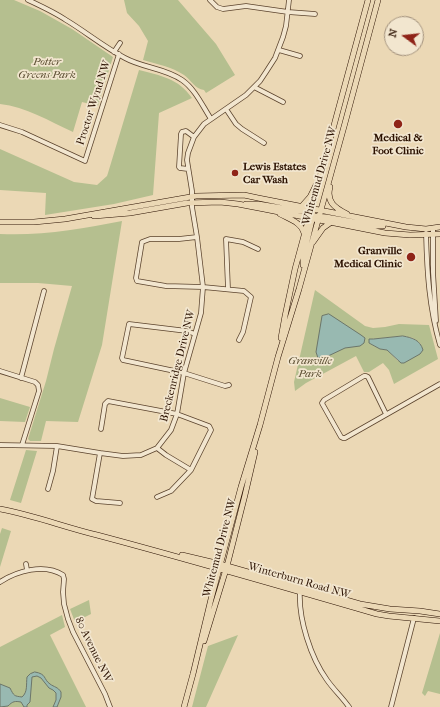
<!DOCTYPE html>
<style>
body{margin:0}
#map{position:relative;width:440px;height:707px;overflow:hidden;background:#ebd8b5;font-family:"IM FELL French Canon",serif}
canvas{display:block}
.north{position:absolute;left:384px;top:16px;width:40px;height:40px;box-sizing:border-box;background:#f2e6cf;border:1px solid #a2917c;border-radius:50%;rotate:285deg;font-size:11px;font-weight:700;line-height:16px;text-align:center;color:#2b1100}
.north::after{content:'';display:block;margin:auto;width:14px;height:18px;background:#8f2418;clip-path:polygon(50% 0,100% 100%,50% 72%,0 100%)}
</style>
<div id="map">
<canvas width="440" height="707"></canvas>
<div class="north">N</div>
</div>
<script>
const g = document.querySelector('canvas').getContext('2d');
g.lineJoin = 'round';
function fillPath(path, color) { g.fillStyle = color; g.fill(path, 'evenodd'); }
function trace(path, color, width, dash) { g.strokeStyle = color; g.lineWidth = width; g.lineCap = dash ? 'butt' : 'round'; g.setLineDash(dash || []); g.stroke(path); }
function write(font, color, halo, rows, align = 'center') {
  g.font = font + ' "IM FELL French Canon",serif'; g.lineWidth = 3.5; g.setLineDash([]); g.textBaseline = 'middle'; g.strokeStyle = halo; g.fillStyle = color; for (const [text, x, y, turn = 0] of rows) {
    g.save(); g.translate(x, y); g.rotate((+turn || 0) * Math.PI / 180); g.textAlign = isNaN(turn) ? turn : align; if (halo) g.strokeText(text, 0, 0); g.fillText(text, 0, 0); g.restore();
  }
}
const green = new Path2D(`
 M0,0H14L40,11L72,29L113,57L98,106L82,102L73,132C49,121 26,107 0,104Z
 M124,0H178L216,44L235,75L206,93L204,90C195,89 191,80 184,75C172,67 157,64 143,60L148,41L139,26L127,13Z
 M139,70C161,76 178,78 192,98L159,113L153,195L114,204L45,215L46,193L0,190V149L74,182L97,185L107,176L108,173Z
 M122,221L102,345L78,422L46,421L41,441H30L28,439L46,381L54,349L72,286L38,283H0V234C41,236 82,229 122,221Z
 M315,290L365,326L373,328L385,327L399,324L429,325L438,359L394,384L389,370L383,363L369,372H364L356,356L306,383L295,391L294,382ZM403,336L413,338L421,344L398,361L387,350L380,349L369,343V339H373Z
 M0,398L30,407L25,422L0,421Z
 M26,450L37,451L21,503L10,500Z
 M2,528L11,531L0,567V534Z
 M89,600L91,614L75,622L70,609Z
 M62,615L65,627L50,635L86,707H0V647Z
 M440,633V694L428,691L425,696L422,693Z
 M238,635L206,707H192L208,646Z`);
const water = new Path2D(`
 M329,314L361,335L365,338L364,343L360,346L345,348L326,357L318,358L316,352L322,316Z
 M403,336C413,338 420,340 423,350L420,354L404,363H401L387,350L380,349L369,343V339H373Z
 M35,672C47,674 43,679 50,684C54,687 58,687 61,692V697L57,707H53L56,700V693L53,690L49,688L41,678L37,676L32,677L30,702L27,705V707H24L21,702C15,701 13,701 8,706L0,707V684L10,688C14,696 14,696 22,697C28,692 26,684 27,677L30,674Z`);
const minor = new Path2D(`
 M28,0C41,6 54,12 66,20C86,32 104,47 125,58C143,68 165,68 182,80C195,89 202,105 211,119
 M210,0L217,7L223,9L246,6L288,12L315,14
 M279,50L300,56
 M114,52L120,43
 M254,87L283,102
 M226,109L236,124L242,129L264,143
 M0,125L22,132L85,161L119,54
 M188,169L180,168L179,167L181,134L182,132L186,131L194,137
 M433,228V272L436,321
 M426,233C427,272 429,307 440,345
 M197,237L179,239H150L142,242L136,278L137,281L166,286L203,287L244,291L251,297L243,332L239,340
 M228,289L226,239L243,242L258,249
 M195,334L187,331L129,324L122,358L123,360L184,373L225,386L229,385
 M0,371L35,382L38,385L39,391L22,445
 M21,378L44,291
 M386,414L368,377L366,376H364L324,400L322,403L323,405L341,437L343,438H345L440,384
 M101,429L105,404L108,401L177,414L209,426L211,430L191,470L171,491L157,497
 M0,445L57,446L100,453L123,456L141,455L157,448L171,430L177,414L184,373L201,313L203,287L197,237L192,207V191L187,160L188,153L194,137L204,124L246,95L260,81L266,72L275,58L283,37L286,26L289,0
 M157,448L166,455L191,470
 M100,453L92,499L96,501L120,503
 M48,489L53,471L57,446
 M26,564L27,570
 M0,582C17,571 44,563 63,575L64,579L63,592L64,604L68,619L73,632L105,694L110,707
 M300,590C298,619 311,658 327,680C334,690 342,697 349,707
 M391,707L414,618`);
const major = new Path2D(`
 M330,187C326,202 335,208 347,214
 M246,204H258L307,212H313
 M302,206L310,197L316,185
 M280,214C289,219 301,222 304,233
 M94,216L130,213L187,203L220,202L238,204L264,209L385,233L410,235L440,234
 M316,216L326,217L376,226H383
 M0,222H34L65,219L196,196L244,195L258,198L406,227L426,229L440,227
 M313,242L323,228L330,223
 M303,265V258L313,216
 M281,338L285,316L295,269L368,0
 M0,509C33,515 64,527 97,535C191,560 284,587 377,614L389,616L440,621
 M182,555L220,564L360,604L390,609L420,611L440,614
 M204,641L227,566L245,495L255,452
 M184,707L193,674L211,599L241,487L260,425L278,357L299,289L345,123L378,0`);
const markers = [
 [398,124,5,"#8f2418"],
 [235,173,4,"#8f2418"],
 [411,257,5,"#8f2418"]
];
const parkNames = [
 ["Potter",47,62],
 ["Greens Park",47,75],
 ["Granville",310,361],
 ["Park",310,374]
];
const streetNames = [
 ["Proctor Wynd NW",94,103,-72],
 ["Whitemud Drive NW",320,176,-74],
 ["Breckenridge Drive NW",178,366,-76],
 ["Whitemud Drive NW",220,548,-75],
 ["Winterburn Road NW",299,581,16],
 ["80 Avenue NW",93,650,64]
];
const poiNames = [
 ["Medical &",398,138],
 ["Foot Clinic",398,151],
 ["Lewis Estates",243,167,"left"],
 ["Car Wash",243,180,"left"],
 ["Granville",402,251,"right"],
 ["Medical Clinic",402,264,"right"]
];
fillPath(green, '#b5bf8f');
fillPath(water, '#98b9b1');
trace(water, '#6c766a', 1);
trace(minor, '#5b432d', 5.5);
trace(major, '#2b1100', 6);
trace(minor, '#f2e6cf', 4);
trace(major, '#ebd8b5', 5);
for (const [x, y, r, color] of markers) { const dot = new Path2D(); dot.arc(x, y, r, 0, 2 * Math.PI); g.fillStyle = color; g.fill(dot); trace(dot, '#f2e6cf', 1.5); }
write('italic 11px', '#5b4e32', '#f2e6cf', parkNames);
write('11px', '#2b1100', '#f2e6cf', streetNames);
write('bold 11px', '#2b1100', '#f2e6cf', poiNames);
</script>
